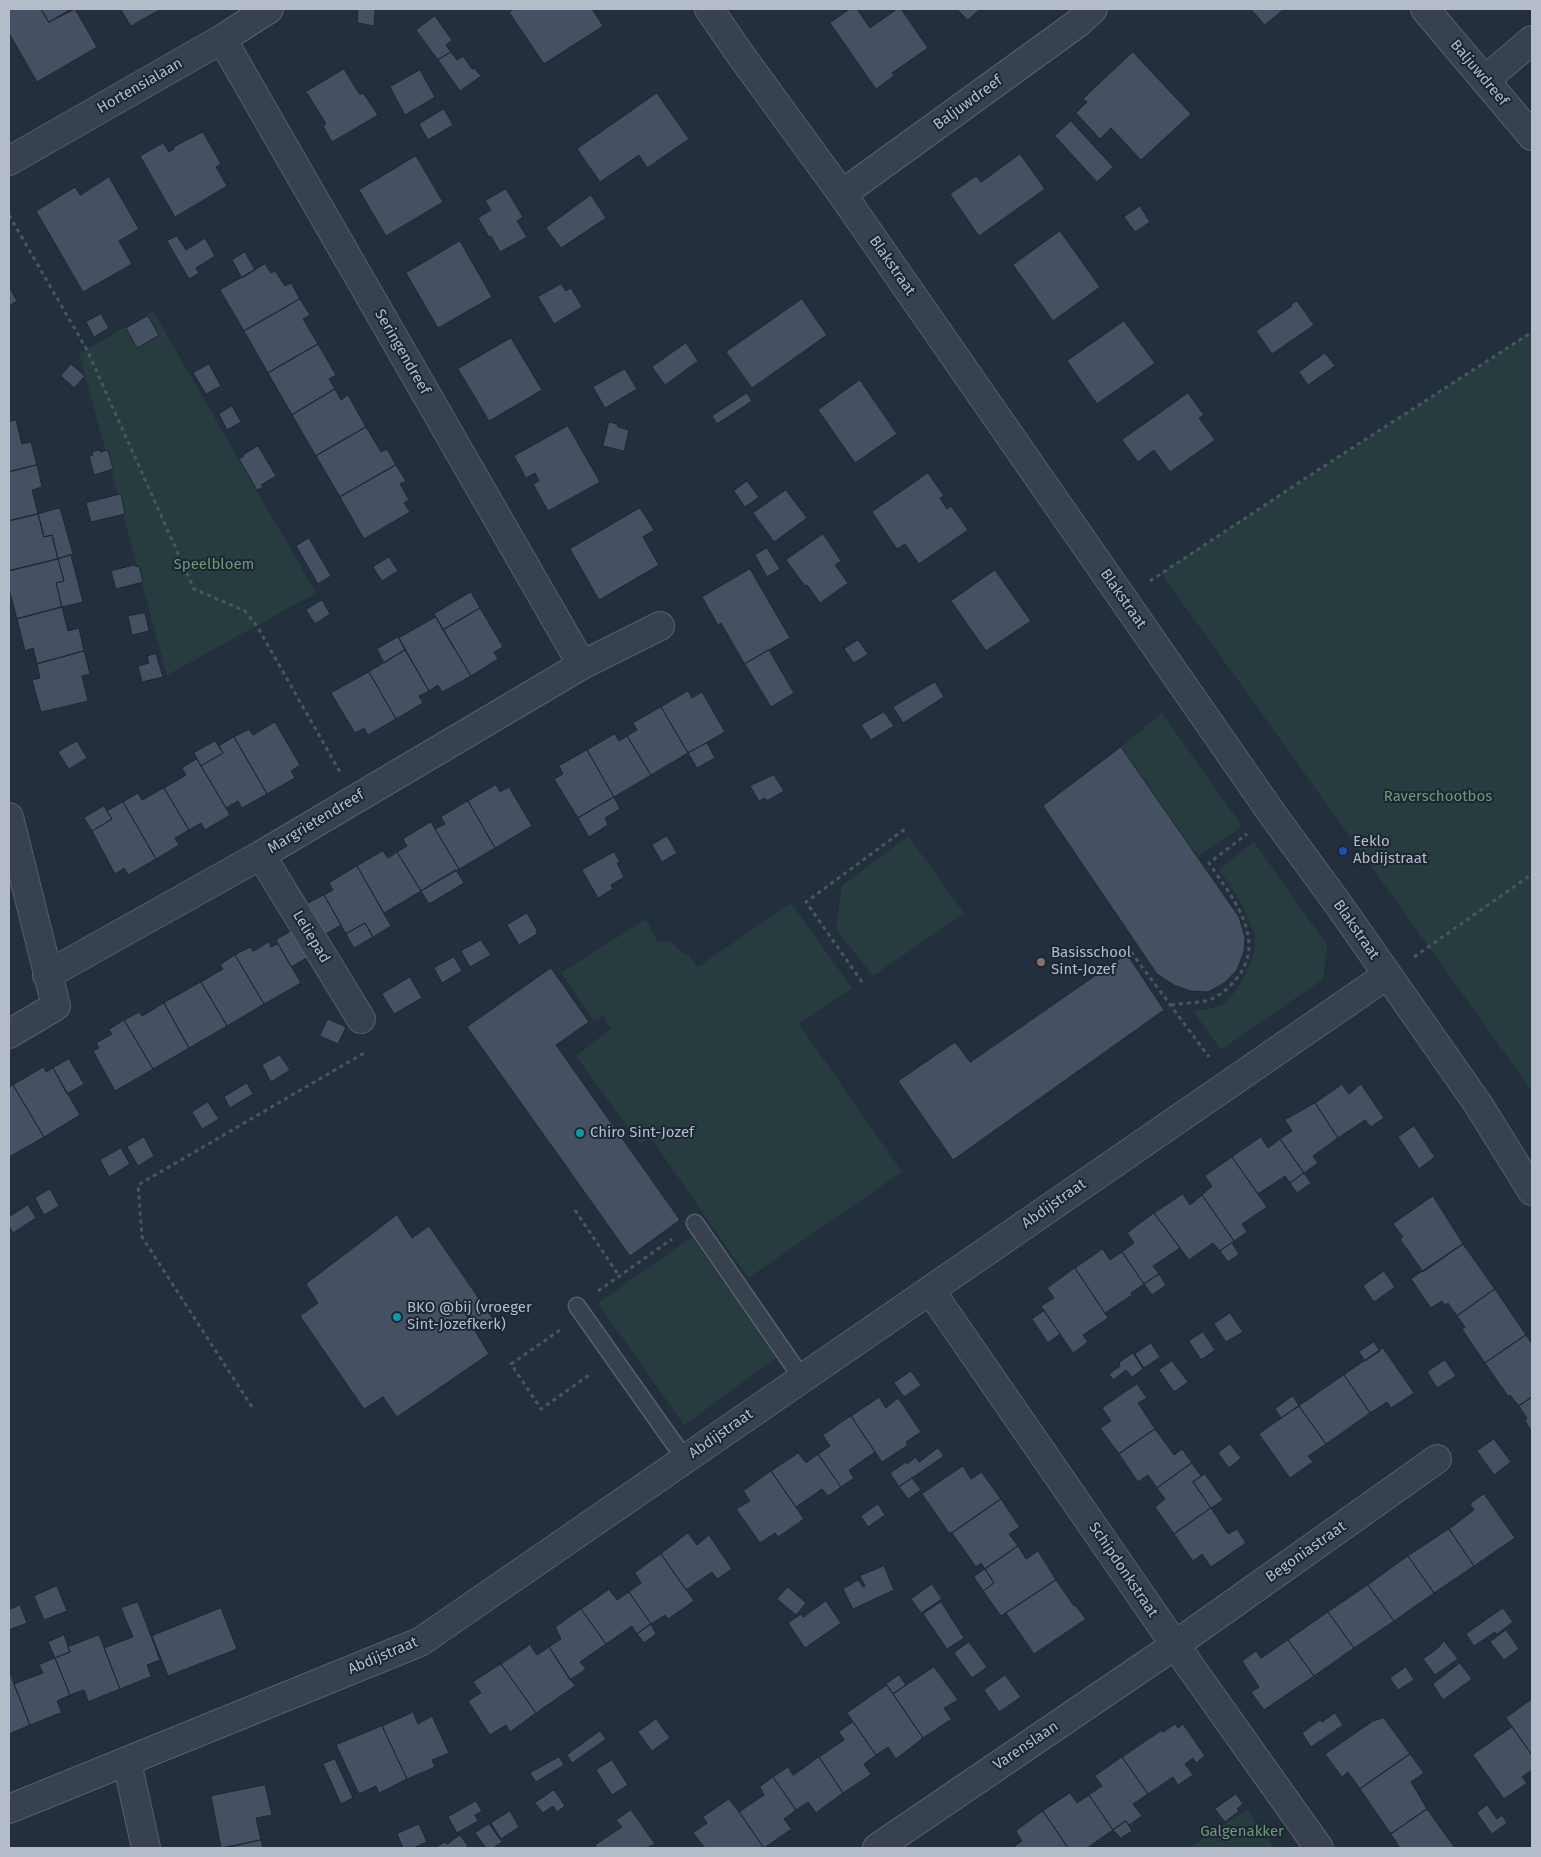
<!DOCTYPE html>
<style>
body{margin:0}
#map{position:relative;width:1541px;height:1857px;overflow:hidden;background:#242f3e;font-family:"Fira Sans",sans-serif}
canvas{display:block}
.frame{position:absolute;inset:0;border:10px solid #b4bcc9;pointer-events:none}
</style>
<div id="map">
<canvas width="1541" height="1857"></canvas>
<div class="frame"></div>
</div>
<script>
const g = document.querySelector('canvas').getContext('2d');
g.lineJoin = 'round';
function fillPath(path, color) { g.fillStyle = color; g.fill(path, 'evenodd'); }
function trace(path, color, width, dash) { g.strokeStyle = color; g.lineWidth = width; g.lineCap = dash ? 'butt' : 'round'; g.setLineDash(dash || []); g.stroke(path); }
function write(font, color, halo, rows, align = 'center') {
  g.font = font + ' "Fira Sans",sans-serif'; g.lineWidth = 4; g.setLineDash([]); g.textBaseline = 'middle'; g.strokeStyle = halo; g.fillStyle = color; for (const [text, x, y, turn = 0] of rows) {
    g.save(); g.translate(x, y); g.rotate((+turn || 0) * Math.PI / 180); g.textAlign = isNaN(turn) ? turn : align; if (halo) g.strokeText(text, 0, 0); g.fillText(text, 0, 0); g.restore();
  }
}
const green = new Path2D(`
 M153,311L316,593L167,675L79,354Z
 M1532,332V1091L1161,573Z
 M1162,713L1242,826L1198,857L1121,747Z
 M908,836L964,913L873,976L836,929L842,886Z
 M1254,842L1327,945L1323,979L1221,1050L1193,1011C1202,1010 1211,1009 1219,1006C1238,997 1260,953 1254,933C1247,909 1232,889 1219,869Z
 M791,903L852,988L799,1024L902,1172L748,1278L651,1138L640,1144L576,1056L611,1029L603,1016L594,1021L561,973L646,919L657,941L671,942L686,956L688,954L698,967Z
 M692,1237L776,1358L684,1425L598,1303Z
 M1247,1809L1275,1848H1189Z`);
const building = new Path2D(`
 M9,9H41L49,22L75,9L97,47L37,82L9,33Z
 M41,9H71L49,22Z
 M121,9H161L131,26Z
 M358,9H375L374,26L358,23Z
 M514,9H592L603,26L544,64L509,12Z
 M850,9H857L870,28L897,9H901L928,48L892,73L894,76L876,89L830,23Z
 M957,9H980L968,20Z
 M1251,9H1284L1265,25Z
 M435,16L452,40L446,45L451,52L438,60L416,30Z
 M451,52L457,60L463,56L472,69L474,68L481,76L460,91L438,60Z
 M1133,52L1191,114L1141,160L1111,128L1100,139L1076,113L1087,102L1083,99Z
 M344,69L360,95L363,93L378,115L332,142L323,126L326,124L307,93L305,94L304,93Z
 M420,70L435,97L405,115L390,87Z
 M657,93L689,139L647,168L639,155L600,182L577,149Z
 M444,109L453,125L428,140L419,124Z
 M1071,121L1113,167L1097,182L1055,136Z
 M203,132L221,164L216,167L227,186L175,217L140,156L163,143L169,152L174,149V147Z
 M1020,154L1045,189L979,236L950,194L976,176L981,182Z
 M416,156L443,202L386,236L359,190Z
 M109,177L139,229L119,241L132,264L83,292L36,211L75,187L80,195Z
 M506,189L523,217L517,221L527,237L500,252L491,236L489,237L478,218L491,210L485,201Z
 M591,195L606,218L561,248L546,228Z
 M1140,206L1150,222L1135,232L1124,217Z
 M1060,231L1100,287L1053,321L1013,265Z
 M177,236L186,250L205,238L215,256L196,268L199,273L189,279L167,241Z
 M460,241L492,297L438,328L406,273Z
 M245,252L255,270L242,278L232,260Z
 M265,264L271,273L275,271L285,286L291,283L300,299L244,331L220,290Z
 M561,284L566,291L571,288L582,307L554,324L538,297Z
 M9,287L17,301L9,306Z
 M300,299L310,315L303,319L318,344L268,373L244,331Z
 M802,299L827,335L752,388L726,352Z
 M1297,301L1314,325L1272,354L1256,331L1292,306L1291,305Z
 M101,314L109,328L94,337L86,322Z
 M148,316L159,335L137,348L126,328Z
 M1124,321L1155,363L1097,404L1067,361Z
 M511,338L542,390L489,421L458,369Z
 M686,343L698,361L665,385L652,367Z
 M318,344L336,375L329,379L335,389L292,415L268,373Z
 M1325,353L1335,366L1308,385L1299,372Z
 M71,364L85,376L74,388L61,376Z
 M209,364L221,386L206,394L193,373Z
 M625,369L637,389L605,408L593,387Z
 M860,380L897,434L855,463L818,410Z
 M335,389L341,400L348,395L366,427L316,456L292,415Z
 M747,393L752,401L717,424L712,416Z
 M1188,393L1204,415L1199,418L1215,440L1170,472L1154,450L1138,462L1122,440Z
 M232,406L241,422L227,430L219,414Z
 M16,420L22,444L31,442L37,465L9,472V422Z
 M609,422L617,424L618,427L629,430L624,451L603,446Z
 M568,426L600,482L548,511L533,484L539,481L535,473L526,478L514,456Z
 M366,427L381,452L387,449L396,465L340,497L316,456Z
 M258,446L276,476L261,485L263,487L257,490L239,459L243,457V455Z
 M100,450V452L108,450L113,469L94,475L89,456L93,455L92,452Z
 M37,465L42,487L32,490L38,514L9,521V472Z
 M396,465L406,481L400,484L409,500L404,503L410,512L364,539L340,497Z
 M928,473L944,496L940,498L947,509L951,506L968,530L919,564L905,544L897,549L872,512Z
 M747,481L759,497L745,507L734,491Z
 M786,490L807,518L774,542L753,513Z
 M121,494L125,514L91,522L86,503Z
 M60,508L73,554L58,559L52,535L44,537L38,514Z
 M640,508L654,530L643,537L659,565L599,600L570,549Z
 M38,514L44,537L52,535L58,559L9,571V521Z
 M823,534L841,561L835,565L848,583L820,603L807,585L805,586L786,560Z
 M309,538L331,576L318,584L296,546Z
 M767,548L780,569L767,577L755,555Z
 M71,555L83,602L62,607L56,583L64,581L58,559Z
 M389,557L398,571L382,581L373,567Z
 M58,559L64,581L56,583L62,607L17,619L9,589V571Z
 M135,565L136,567L139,566L143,582L116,589L111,571Z
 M750,569L790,638L741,666L744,663L721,623L718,625L702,597Z
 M995,570L1031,621L986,651L951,601Z
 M471,592L480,608L443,630L434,614Z
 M322,600L330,614L315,624L306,610Z
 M62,607L68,631L79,628L84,651L37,664L33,648L25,651L17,619Z
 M480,608L503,647L494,652L498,659L471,676L443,630Z
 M145,613L149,631L132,635L128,616Z
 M436,617L471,676L442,692L438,685L429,691L399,638Z
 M398,637L405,650L384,663L377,649Z
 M858,640L868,654L854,663L844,649Z
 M405,650L429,691L419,696L423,703L396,719L369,672Z
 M769,650L794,693L771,707L745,664Z
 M84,651L90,674L82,676L88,701L41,712L32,680L40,678L37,664Z
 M156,654L163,677L142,682L138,666L149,663L147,656Z
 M369,672L396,719L368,735L364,728L355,733L331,693Z
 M935,682L944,697L903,723L893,707Z
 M688,691L692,698L702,692L725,732L688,753L661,707Z
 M661,707L688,753L651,775L627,736L637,730L633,723Z
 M884,712L894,726L871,740L861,725Z
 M275,722L300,765L291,771L295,778L267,794L234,737L249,729L253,735Z
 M615,734L619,741L627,736L651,775L614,797L587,750Z
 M234,737L267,794L242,808L238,801L226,808L201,766L223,753L219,746Z
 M77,741L87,758L69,769L58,752Z
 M215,741L223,753L201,766L194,753Z
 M707,743L715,758L697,768L688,753Z
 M1121,747L1239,917L1245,937L1244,952L1237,970L1224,983L1208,992L1190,991L1174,985L1157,974L1043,806Z
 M587,750L614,797L578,818L554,779L563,774L559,766Z
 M197,759L230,815L205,830L201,823L189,830L164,788L186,775L182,768Z
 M774,775L784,791L767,801L765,798L759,801L750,786Z
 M496,785L500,792L509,787L532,826L495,848L468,801Z
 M164,788L189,830L175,838L179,845L156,859L123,802L138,793L142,800Z
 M614,797L620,809L605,818L608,825L589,837L578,818Z
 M468,801L495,848L459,869L435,829L445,824L441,817Z
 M123,802L156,859L128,875L124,868L115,874L92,831L112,819L107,811Z
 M104,806L112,819L92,831L84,818Z
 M431,822L459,869L421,891L397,852L407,846L403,839Z
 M667,836L677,853L662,862L652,845Z
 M383,851L388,858L397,852L421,891L384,913L357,866Z
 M614,852L620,862L617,863L624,877L611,885L613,889L598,898L582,870Z
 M357,866L391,926L373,937L365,923L346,934L324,895L333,890L329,883Z
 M456,870L464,883L429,904L421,891Z
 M324,895L341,925L322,936L305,905Z
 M527,913L537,930L536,931L537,934L519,945L507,925Z
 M365,923L373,937L354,948L346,934Z
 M293,930L308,957L291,967L276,940Z
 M481,940L491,955L470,967L461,951Z
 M269,942L271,947L278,944L301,983L264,1004L235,955L250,947L253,951Z
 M1127,954L1164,1010L953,1160L898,1081L955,1042L970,1062Z
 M235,955L264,1004L227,1026L201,982L223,969L220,965Z
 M454,957L462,971L442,983L434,968Z
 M551,968L589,1022L556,1045L680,1220L630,1256L467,1027Z
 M410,977L422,998L394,1014L382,994Z
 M201,982L227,1026L189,1048L164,1003Z
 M164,1003L189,1048L153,1069L124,1020L139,1012L142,1016Z
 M328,1019L346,1027L338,1044L320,1036Z
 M124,1020L153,1069L115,1091L93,1051L99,1048L96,1043L112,1034L109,1030Z
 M280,1055L290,1070L271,1082L262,1065Z
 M69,1059L84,1084L67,1094L53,1068Z
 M44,1067L46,1072L53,1068L80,1115L44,1137L13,1085Z
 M1340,1082L1349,1094L1361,1084L1384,1118L1371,1127L1365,1120L1338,1138L1315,1103L1341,1085Z
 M247,1083L253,1094L230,1108L224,1097Z
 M13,1085L44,1137L9,1157V1088Z
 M208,1102L219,1119L202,1129L192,1112Z
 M1315,1103L1338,1138L1313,1156L1318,1163L1304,1173L1280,1139L1292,1131L1285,1120Z
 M1414,1126L1435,1157L1419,1169L1398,1137Z
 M144,1137L154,1156L138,1166L127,1147Z
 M1261,1137L1268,1148L1280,1139L1304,1173L1290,1183L1285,1176L1258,1194L1232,1157Z
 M121,1148L130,1164L109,1177L100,1160Z
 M1232,1157L1267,1207L1242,1224L1247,1232L1234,1241L1202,1195L1212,1186L1205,1176Z
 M1304,1173L1311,1183L1297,1193L1290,1183Z
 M50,1189L59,1206L44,1215L35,1198Z
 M1182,1193L1190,1205L1202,1195L1234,1241L1220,1251L1213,1243L1189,1260L1154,1213L1181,1195Z
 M1433,1196L1463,1244L1423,1272L1400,1239L1403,1237L1393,1224Z
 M28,1205L36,1218L13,1233L9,1226V1217Z
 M1154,1213L1180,1248L1153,1266L1159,1274L1144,1284L1122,1252L1134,1243L1126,1231L1127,1230L1128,1232Z
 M397,1215L412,1238L429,1226L493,1319L475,1331L489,1354L397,1417L383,1397L364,1409L300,1316L318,1303L306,1284Z
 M1232,1243L1239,1254L1228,1262L1220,1251Z
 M1463,1244L1495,1289L1457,1316L1448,1303L1445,1305L1442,1301L1431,1308L1411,1279Z
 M1102,1248L1110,1260L1122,1252L1144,1284L1131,1293L1132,1295L1105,1313L1075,1268L1101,1250Z
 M1075,1268L1108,1318L1083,1335L1088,1342L1073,1353L1041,1306L1054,1298L1046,1286L1047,1285L1048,1287Z
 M1384,1271L1395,1287L1374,1302L1363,1286Z
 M1159,1274L1166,1285L1152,1295L1144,1284Z
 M1495,1289L1526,1335L1485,1363L1462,1329L1465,1327L1457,1316Z
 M1044,1311L1060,1334L1048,1343L1032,1319Z
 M1230,1313L1243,1332L1226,1342L1214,1324Z
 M1203,1332L1215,1350L1201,1360L1189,1341Z
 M1526,1335L1532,1344V1397L1519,1406L1510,1395L1508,1396L1485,1363Z
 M1374,1342L1380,1351L1365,1361L1359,1352Z
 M1151,1343L1160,1357L1144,1368L1135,1354Z
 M1383,1348L1414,1393L1391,1408L1387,1402L1370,1413L1344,1375Z
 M1133,1353L1143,1369L1132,1377L1126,1370L1113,1380L1109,1374L1120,1366L1119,1363Z
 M1445,1360L1456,1376L1437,1388L1427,1372Z
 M1172,1361L1188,1382L1174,1392L1159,1370Z
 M911,1371L921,1385L904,1397L894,1383Z
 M1344,1375L1370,1413L1326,1444L1299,1406Z
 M1137,1384L1147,1398L1138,1403L1155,1429L1119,1454L1100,1428L1111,1421L1102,1408Z
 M878,1396L886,1408L898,1398L921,1432L906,1442L908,1445L882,1462L851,1416L878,1398Z
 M1293,1396L1299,1406L1281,1418L1275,1409Z
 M1532,1397V1432L1525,1421L1527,1418L1519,1406Z
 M1299,1406L1326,1444L1308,1456L1313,1462L1290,1478L1259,1434Z
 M851,1416L875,1452L849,1470L854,1478L841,1487L818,1454L830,1446L822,1434H824Z
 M1155,1429L1174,1455L1182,1449L1192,1463L1157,1488L1148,1475L1138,1482L1119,1454Z
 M1494,1439L1511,1462L1494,1475L1477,1451Z
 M1230,1444L1241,1458L1229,1468L1218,1453Z
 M938,1448L944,1456L899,1487L890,1473L906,1462L907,1464L916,1457L919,1462Z
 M797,1451L806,1463L818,1454L841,1487L828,1496L822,1489L796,1507L771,1471L798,1453Z
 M1192,1463L1201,1476L1193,1482L1211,1508L1174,1534L1155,1507L1165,1499L1157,1488Z
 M963,1466L971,1479L983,1471L982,1473L1001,1499L952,1533H949L922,1494Z
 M771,1471L804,1519L778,1537L775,1533L760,1543L736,1509L750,1501L742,1489L744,1490Z
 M1205,1474L1223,1500L1211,1508L1193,1482Z
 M912,1478L921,1490L908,1499L899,1487Z
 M1484,1494L1515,1538L1474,1566L1449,1529L1474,1510L1470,1504Z
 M1001,1499L1019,1526L1021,1525V1526L1009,1534L1018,1546L985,1569L981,1563L976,1567L952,1533Z
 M878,1504L885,1515L868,1527L861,1516Z
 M1211,1508L1228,1534L1237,1529L1246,1543L1211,1567L1202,1554L1193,1561L1174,1534Z
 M1449,1529L1474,1566L1434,1593L1408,1556Z
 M688,1533L697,1545L709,1535L732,1569L717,1579L712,1572L686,1590L661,1554Z
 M1018,1546L1026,1559L1038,1551L1056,1580L1001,1616L983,1591L994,1583L985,1569Z
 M661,1554L694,1601L668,1619L665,1615L651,1624L629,1592L641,1583L634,1571L635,1572Z
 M1408,1556L1434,1593L1394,1621L1368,1585Z
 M884,1566L894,1590L853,1609L843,1589L858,1580L863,1587L865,1586L860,1576Z
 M985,1569L994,1583L983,1591L974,1577Z
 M1056,1580L1074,1606L1075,1605L1086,1619L1034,1654L1006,1613Z
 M932,1584L942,1599L921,1613L911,1599Z
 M1368,1585L1394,1621L1354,1648L1328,1612Z
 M57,1586L67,1611L44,1620L34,1596Z
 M788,1587L806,1603L796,1615L777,1599Z
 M608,1588L617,1600L629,1592L651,1624L637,1634L632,1626L606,1644L581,1609L608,1590Z
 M826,1601L841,1623L805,1648L788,1623L801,1614L803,1617Z
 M138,1602L160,1660L147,1665L152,1679L150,1677L120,1689L104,1648L133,1637L121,1608Z
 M941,1602L964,1638L947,1649L923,1614Z
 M20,1605L27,1623L9,1630V1610Z
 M221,1608L237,1649L168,1676L152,1636Z
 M1503,1608L1513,1622L1497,1634L1495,1632L1474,1646L1466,1634Z
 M581,1609L606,1644L580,1662L586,1669L570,1680L549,1647L561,1639L554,1625L555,1627Z
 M1328,1612L1354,1648L1314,1676L1288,1640Z
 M651,1624L656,1634L644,1643L637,1634Z
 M1506,1630L1519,1649L1504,1660L1490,1642Z
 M64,1635L70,1652L55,1658L48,1642Z
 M99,1635L120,1689L90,1701L89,1703L84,1690L70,1695L55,1658L70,1652L68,1647Z
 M1288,1640L1314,1676L1264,1710L1251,1692L1259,1687L1242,1661L1256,1651L1261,1658Z
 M1444,1641L1458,1659L1435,1675L1423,1659L1438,1648Z
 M969,1642L987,1667L972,1678L954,1653Z
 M529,1643L537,1655L549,1647L575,1686L536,1713L501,1664L528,1646Z
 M55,1658L70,1695L57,1701L62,1714L60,1715V1713L30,1725L14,1684L43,1673L39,1665Z
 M1460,1663L1472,1679L1443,1700L1433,1684Z
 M501,1664L536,1713L510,1732L506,1725L490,1735L468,1701L481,1693L473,1682Z
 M934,1667L958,1700L944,1708L952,1720H950L923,1738L893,1694Z
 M1406,1667L1414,1680L1398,1690L1390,1678Z
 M9,1671L30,1725L9,1734Z
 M899,1675L906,1685L893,1694L886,1684Z
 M1005,1675L1021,1697L999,1712L984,1690Z
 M887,1685L923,1738L896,1759L888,1747L876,1755L847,1713Z
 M1532,1699V1755L1506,1718Z
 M412,1710L418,1724L432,1716L449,1753L432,1760L435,1767L407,1779L382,1726L411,1713Z
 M1335,1713L1343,1725L1311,1747L1302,1733L1320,1720L1322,1722Z
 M1384,1718L1410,1754L1360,1789L1348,1772L1342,1777L1325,1754L1373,1721Z
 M656,1719L670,1738L652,1751L638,1732Z
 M853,1722L876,1755L864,1764L872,1776L870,1775L843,1793L819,1757L844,1740L839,1732Z
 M1175,1724L1178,1728L1183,1724L1205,1756L1196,1763L1193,1758L1185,1764L1193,1775L1178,1785L1173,1777L1148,1794L1122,1757L1162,1730L1163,1732Z
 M382,1726L407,1779L379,1793L376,1786L359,1794L336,1745Z
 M1512,1727L1532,1755V1770L1522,1777L1527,1783L1504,1799L1473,1755Z
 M600,1731L606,1739L572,1763L567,1755Z
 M1410,1754L1424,1773L1411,1782L1427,1809L1391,1834L1360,1789Z
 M559,1757L564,1765L536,1782L530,1773Z
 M819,1757L843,1793L817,1812V1814L808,1802L796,1810L773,1777L788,1767L793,1775Z
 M1122,1757L1148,1794L1133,1804L1142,1816L1129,1825L1126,1821L1113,1830L1089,1795L1102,1786L1095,1776Z
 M335,1759L353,1798L341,1804L323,1764Z
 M612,1760L628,1785L612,1795L596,1770Z
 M773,1777L796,1810L784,1819L792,1830L791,1832L790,1830L764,1848L739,1812L764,1795L760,1787Z
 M265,1785L272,1815L256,1818L261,1840L221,1848L211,1796Z
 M554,1790L565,1806L557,1812L553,1806L543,1813L535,1803Z
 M1070,1793L1077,1803L1089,1795L1113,1830L1087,1848H1068L1043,1811Z
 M1236,1794L1243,1804L1237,1809L1239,1811L1225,1822L1215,1809Z
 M729,1799L739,1812L764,1848H705L693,1833L707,1823L703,1817Z
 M476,1801L482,1811L475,1815L478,1821L457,1833L448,1817Z
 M1487,1805L1497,1819L1502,1815L1507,1823L1492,1834L1477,1813Z
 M1427,1809L1455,1848H1400L1391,1834Z
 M631,1810L655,1844L646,1848H597L595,1845L622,1827L616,1820Z
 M510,1811L519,1827L501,1839L491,1823Z
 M1043,1811L1068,1848H1012L1022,1841L1016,1831Z
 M1126,1821L1132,1831L1121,1838L1113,1830Z
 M419,1824L427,1842L413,1848H403L397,1834Z
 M489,1824L502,1842L493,1848H486L475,1833Z
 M460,1835L468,1846L465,1848H435L445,1842L447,1844Z
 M261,1840L263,1848H227Z`);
const path = new Path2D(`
 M9,215L87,350L194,589L245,611L257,626L340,772
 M1150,581L1315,472L1532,332
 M1131,952L1209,1057
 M1414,957L1532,874
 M862,982L806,902L905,829
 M1171,1005C1183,1003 1198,1003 1209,1000C1220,996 1229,988 1236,979C1269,940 1231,896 1209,863L1247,834
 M575,1210L619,1276
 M598,1291L672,1239
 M560,1330L511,1364L541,1409L592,1373
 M252,1407L142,1237L138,1185L364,1053V1050`);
const lane = new Path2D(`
 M695,1223L802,1378
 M577,1306L685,1459`);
const street = new Path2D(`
 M709,9L740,54L842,194L1273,815L1336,901L1478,1104L1532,1191
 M1425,9L1532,136
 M222,39L582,665
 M1485,80L1532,40
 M9,161L222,39L269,9
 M842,194L1078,23L1093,9
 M9,817L56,1006L9,1034
 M261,855L361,1019
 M47,975L261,855L582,665L660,626
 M930,1290L1175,1645L1319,1848
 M127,1762L146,1848
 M9,1809L420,1642L1387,975
 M877,1848L1175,1645L1437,1459`);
const markers = [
 [1343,851,5,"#1a4fb4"],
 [1041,962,5,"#8d6e63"],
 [580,1133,5,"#0f9aa8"],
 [397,1317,5,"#0f9aa8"]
];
const streetNames = [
 ["Baljuwdreef",1479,73,50],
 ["Hortensialaan",140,86,-30],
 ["Baljuwdreef",968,103,-36],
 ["Blakstraat",892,266,55],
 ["Seringendreef",402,352,60],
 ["Blakstraat",1123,599,55],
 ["Margrietendreef",316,822,-31],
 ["Blakstraat",1356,930,55],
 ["Leliepad",311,937,59],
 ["Abdijstraat",1054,1204,-35],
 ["Abdijstraat",721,1434,-35],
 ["Begoniastraat",1306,1552,-35],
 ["Schipdonkstraat",1123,1570,56],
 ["Abdijstraat",383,1656,-23],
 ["Varenslaan",1026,1746,-34]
];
const parkNames = [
 ["Speelbloem",214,565],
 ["Raverschootbos",1438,797],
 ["Galgenakker",1242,1832]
];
const poiNames = [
 ["Eeklo",1353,842],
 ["Abdijstraat",1353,859],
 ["Basisschool",1051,953],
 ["Sint-Jozef",1051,970],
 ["Chiro Sint-Jozef",590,1133],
 ["BKO @bij (vroeger",407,1308],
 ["Sint-Jozefkerk)",407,1325]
];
fillPath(green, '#263c3f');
fillPath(building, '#455162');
trace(building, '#1f2835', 1);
trace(lane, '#565f6c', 19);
trace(street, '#565f6c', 30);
trace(path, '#44595c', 3, [4, 4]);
trace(lane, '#38414e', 16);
trace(street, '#38414e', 28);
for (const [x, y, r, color] of markers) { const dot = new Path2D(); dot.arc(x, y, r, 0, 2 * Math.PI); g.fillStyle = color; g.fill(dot); trace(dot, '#1d2633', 2); }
write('15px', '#b4bcc9', '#1d2633', streetNames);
write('15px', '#6b9a76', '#1d2633', parkNames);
write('15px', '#b4bcc9', '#1d2633', poiNames, 'left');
</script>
